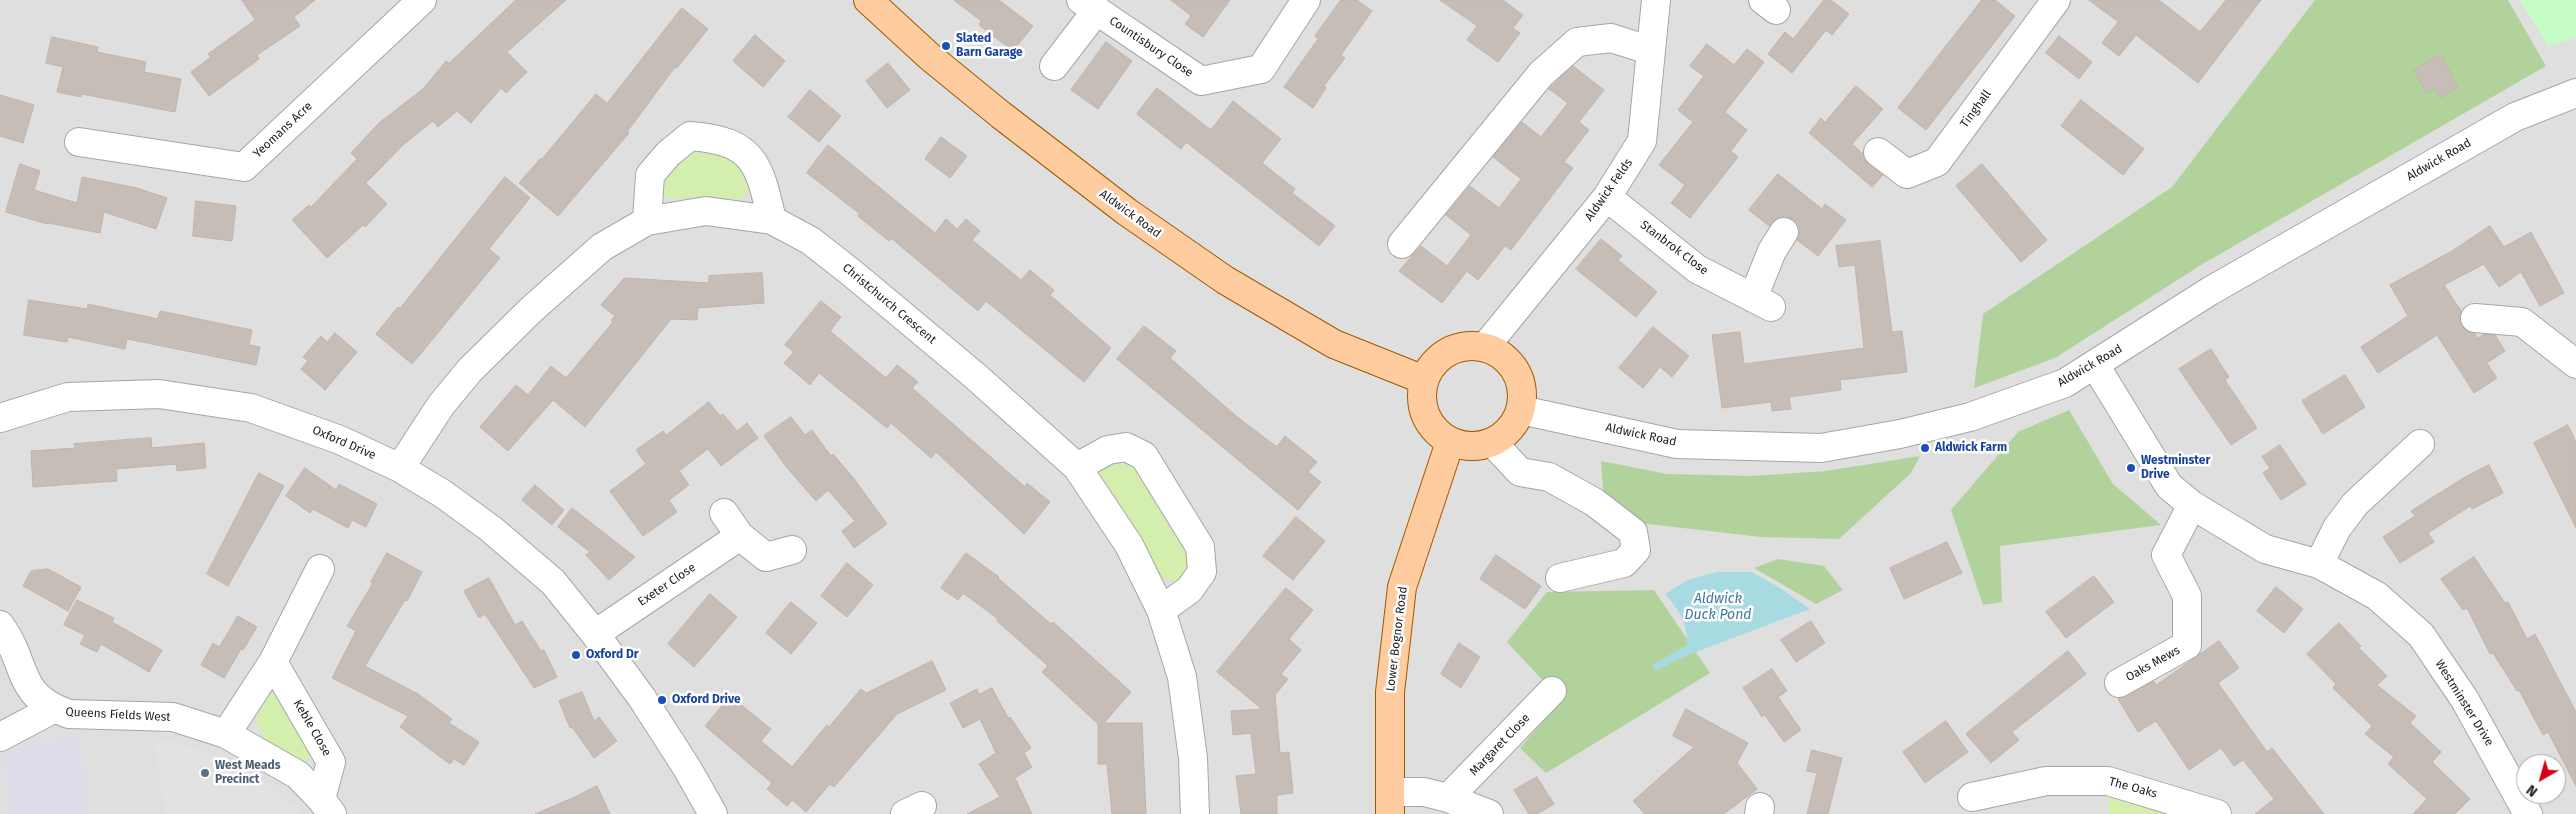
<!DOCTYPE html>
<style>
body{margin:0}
#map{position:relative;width:2576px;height:814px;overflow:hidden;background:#f2eee8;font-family:"Fira Sans",sans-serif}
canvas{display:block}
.north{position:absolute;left:2516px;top:754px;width:50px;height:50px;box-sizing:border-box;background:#fff;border:1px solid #a7a7a7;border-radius:50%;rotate:218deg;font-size:14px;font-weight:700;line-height:20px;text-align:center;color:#222}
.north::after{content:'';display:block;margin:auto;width:18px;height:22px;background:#d30016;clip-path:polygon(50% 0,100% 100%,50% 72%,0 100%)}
</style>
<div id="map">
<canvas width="2576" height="814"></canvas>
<div class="north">N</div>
</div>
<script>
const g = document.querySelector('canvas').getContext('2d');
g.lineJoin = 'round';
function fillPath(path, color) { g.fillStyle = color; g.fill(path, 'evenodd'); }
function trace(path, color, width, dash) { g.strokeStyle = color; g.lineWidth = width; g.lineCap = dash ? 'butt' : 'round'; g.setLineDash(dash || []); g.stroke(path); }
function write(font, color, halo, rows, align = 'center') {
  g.font = font + ' "Fira Sans",sans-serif'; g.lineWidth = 5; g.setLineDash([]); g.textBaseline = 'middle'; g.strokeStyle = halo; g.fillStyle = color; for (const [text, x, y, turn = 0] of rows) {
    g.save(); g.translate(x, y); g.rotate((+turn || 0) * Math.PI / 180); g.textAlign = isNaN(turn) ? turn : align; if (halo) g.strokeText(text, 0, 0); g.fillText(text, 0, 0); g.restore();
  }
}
const residential = new Path2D(`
 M0,0H2576V814H0ZM2526,764H2556V794H2526Z`);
const grass = new Path2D(`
 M703,149L737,159L751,186C748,193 745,198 737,199C726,201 716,197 705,197C691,197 679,200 666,197L661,189V180L686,154Z
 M1112,457L1136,463L1193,555L1190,573L1179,582L1162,579L1153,570L1099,478L1101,464Z
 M274,694L281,697L313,750L312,756L301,764C285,753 252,737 257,713C258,707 263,701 266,696Z
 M2108,789L2207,814H2109Z`);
const forest = new Path2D(`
 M2315,0H2508L2546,66L2201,265L2055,358L1974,388L1983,314L2172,187Z
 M2069,410L2113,484L2161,525L2000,546L2002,602L1983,605L1951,510L2018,432Z
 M1920,456L1911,473L1839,539L1761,537L1631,522L1604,501L1601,461L1667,474L1751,476L1826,471Z
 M1778,559L1824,566L1843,590L1816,604L1754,568Z
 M1654,590L1710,673L1546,773L1520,748L1561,700L1507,642L1547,592Z`);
const park = new Path2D(`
 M2520,0H2576V38L2548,46Z`);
const parking = new Path2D(`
 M154,738L197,748L230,760L271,786L302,814H165Z`);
const plaza = new Path2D(`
 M79,737L91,811L81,814H12L2,754L36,743Z`);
const water = new Path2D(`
 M1717,572H1752L1780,588L1810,609L1688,655L1655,671L1652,665L1687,645C1688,623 1679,610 1665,594L1688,580Z`);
const building = new Path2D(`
 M242,0H315L294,17L300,26L257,55L259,59L209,96L191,72L211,57L208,54L255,20Z
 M516,0H566L507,52L527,72L506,93L501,88L471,123L457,111L438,127L433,121L403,145L366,183L387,204L365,227L363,225L327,258L292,220L309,205L311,207L357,159L351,153L379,123L423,89L446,61L449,63Z
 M954,0H999L1033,26L1013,51L979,25L981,21Z
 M1171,0H1230L1203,37L1185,24L1191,16Z
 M1341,0H1357L1372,11L1341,55L1345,58L1324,86L1326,88L1313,108L1284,87L1318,39L1315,36Z
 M1440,0H1503L1523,15L1513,28L1520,33L1498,62L1467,40L1477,26Z
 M1824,0H1831L1849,14L1832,35L1826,30L1792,73L1768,54L1785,32L1793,39Z
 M1982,0H1995L2015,16L1926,130L1898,108Z
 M2089,0H2159L2200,32L2226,0H2261L2198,83L2136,35L2119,56L2102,43L2118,22Z
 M682,8L708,29L677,68L675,67L627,132L629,133L558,216L519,183L541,158L542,159L596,94L607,103Z
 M755,35L785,61L763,87L733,61Z
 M2059,36L2092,62L2079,79L2046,53Z
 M52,37L98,47L97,52L146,62L144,72L181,79L175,112L82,94L81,97L57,92L63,67L46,63Z
 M1106,42L1132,61L1098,109L1071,90Z
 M1707,44L1734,65L1747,49L1764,62L1725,112L1747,130L1731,151L1738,157L1690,218L1671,203L1685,185L1659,165L1693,122L1678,110L1704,76L1690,66Z
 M2441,55L2458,88L2440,98L2435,88L2426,93L2414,70Z
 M888,63L910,90L887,108L866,81Z
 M1573,66L1604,90L1579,122L1589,130L1564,162L1573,168L1511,250L1505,246L1478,280L1467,271L1442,303L1399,271L1421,246L1447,266L1471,235L1446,215L1470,186L1499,208L1521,179L1493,157L1522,122L1541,137L1568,103L1549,89Z
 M1856,86L1883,109L1852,144L1863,154L1868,164L1883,175L1872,187L1809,133L1821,118L1825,122Z
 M1157,88L1211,130L1233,101L1281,139L1262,163L1295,189L1292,193L1335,226L1319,246L1186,142L1181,149L1137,114Z
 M810,90L841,116L819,142L788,117Z
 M0,95L34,105L23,143L0,136Z
 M2081,100L2144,149L2123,175L2061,126Z
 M941,137L967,156L950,178L925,159Z
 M828,145L935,233L946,219L957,229L966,219L980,231L972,240L1021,280L1030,270L1054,290L1050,295L1111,348L1084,382L986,301L978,311L891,238L889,241L858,216L860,214L807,173Z
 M20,164L40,171L34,190L77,203L82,177L137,188L167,198L156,229L104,212L100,233L48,223L47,224L6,212Z
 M1982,164L2047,240L2021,262L1956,186Z
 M1778,174L1822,209L1825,204L1846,220L1818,256L1797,240L1800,232L1798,224L1793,219L1785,216L1777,218L1769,226L1749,210Z
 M505,177L530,198L489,249L500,258L412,364L376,334L398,307L400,308Z
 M196,201L236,206L232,241L193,236Z
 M2490,226L2504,247L2531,232L2564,293L2540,306L2521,272L2499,287L2484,264L2444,285L2461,311V324L2466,330L2475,334L2478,338L2484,334L2495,335L2505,351L2487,363L2497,378L2474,393L2437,335L2378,373L2361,347L2408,316L2390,285L2452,251Z
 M1601,239L1622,256L1618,260L1657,292L1636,317L1576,269Z
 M1880,241L1892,332L1902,331L1907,372L1840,380L1841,390L1789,397L1791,409L1772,411L1771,402L1722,408L1712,335L1740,332L1744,364L1864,348L1855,265L1839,267L1836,246Z
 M762,273L764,303L698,308L697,320L671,319L585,427L553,400L508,451L480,427L516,385L528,395L551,366L566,378L613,322L611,320L615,316L601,305L624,278L709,283V276Z
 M29,300L87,309L88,304L158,319L160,311L252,330L249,345L260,347L256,365L127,339L125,349L68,337L67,342L24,335Z
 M821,301L841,317L830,331L886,378L897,365L918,382L912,388L1025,487L1027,483L1050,502L1024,534L936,452L931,458L891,423L887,428L819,373L810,385L784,363L794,352L785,345Z
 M1144,326L1176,351L1170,358L1236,416L1277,447L1285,436L1317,462L1308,472L1321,482L1298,510L1117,359Z
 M1653,327L1689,356L1672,377L1660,367L1643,388L1619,368Z
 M335,333L357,352L325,390L301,369L308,361L303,357L321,336L327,342Z
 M2211,349L2229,377L2225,380L2257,428L2231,445L2179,369Z
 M2345,375L2365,407L2323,434L2302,401Z
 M709,402L720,416L723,414L737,431L747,423L758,438L721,466L708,449L679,471L689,485L669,500L677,512L643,536L610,491L646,464L636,450L663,431L666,435Z
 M791,417L805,435L812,430L831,456L833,454L855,480L887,524L854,548L842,531L855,521L828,490L816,501L788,469L764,436Z
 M2568,425L2576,442V528L2534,443Z
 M151,438L152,448L204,443L206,468L177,471L176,464L116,469L117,481L33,487L31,451L75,448L74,444Z
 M2280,445L2306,484L2281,500L2263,473L2270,468L2262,457Z
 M2489,465L2503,493L2472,509L2470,506L2428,533L2434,542L2400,563L2383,537L2415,516L2411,511L2465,477Z
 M305,468L336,490L339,484L377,504L366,527L352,520L348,528L313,509L310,513L286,496Z
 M259,473L284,486L228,586L207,574Z
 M535,485L564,510L552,525L522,500Z
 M572,508L635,557L609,580L586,555L590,552L558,527Z
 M1296,517L1325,541L1293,580L1263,556Z
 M1947,542L1962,573L1904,599L1890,568Z
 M387,553L422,572L407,601L405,600L365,666L418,694L452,719L449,723L479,742L464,765L454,759L450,764L400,727L408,716L332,678L356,631L347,626L373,583L371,582Z
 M966,553L999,577L998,578L1051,624L1053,622L1131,692L1104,723H1142L1146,814H1112L1107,764H1098V724L1042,672L1048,666L997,621L998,619L963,593L958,600L941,588Z
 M1496,555L1541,586L1525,609L1480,579Z
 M2474,557L2505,603L2508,602L2527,639L2535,634L2576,712V786L2548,732L2543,735L2519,690L2517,691L2493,653L2490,654L2467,608L2463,610L2441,579Z
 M847,563L873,585L847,617L821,596Z
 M48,569L81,587L68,611L23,586L31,571Z
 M2094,576L2114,602L2066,638L2046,612Z
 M489,578L515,625L522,621L541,651L544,650L557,677L534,688L485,614L479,618L464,591Z
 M2276,587L2303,609L2284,633L2257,611Z
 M1286,588L1313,610L1289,639L1301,650L1281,674L1288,679L1275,695L1280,753L1289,752L1293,793L1277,795V814H1241L1236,776L1256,774L1251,733L1233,735L1231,711L1262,709L1217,672Z
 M710,594L737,617L694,667L668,644Z
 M77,600L114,618L112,622L162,650L149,672L101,644L97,652L80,644L85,635L64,625Z
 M791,602L817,623L791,654L766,633Z
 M238,616L257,627L243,650L241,649L224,678L201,665L213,643L219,647Z
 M1811,621L1825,643L1796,662L1781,640Z
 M2339,623L2361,646L2359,648L2387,676L2377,685L2416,716L2410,723L2441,752L2432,762L2470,799L2455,814H2413L2427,799L2388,764L2394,757L2365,734L2372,726L2333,688L2336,684L2307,654Z
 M2219,641L2239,668L2218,683L2267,752L2272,748L2324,814H2255L2274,799L2243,760L2234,766L2221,748L2189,770L2156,721L2138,732L2118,699L2154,681L2156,685Z
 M1459,643L1480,657L1461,688L1441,674Z
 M2068,651L2086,674L2012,732L2019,740L1991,763L1966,734Z
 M932,661L946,690L897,714L834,787L830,784L806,812L792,800L787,806L767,789L772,783L705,726L730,696L771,729L761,741L792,767L827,725L829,727L861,689L866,693Z
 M1772,669L1787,691L1778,697L1801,730L1784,742L1764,714L1762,717L1743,688Z
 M992,688L1008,718L1010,717L1031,748L1024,753L1032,767L1015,778L1032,814H967L1000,797L979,764L996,753L980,719L963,728L950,703L977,689L979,694Z
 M582,692L594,721L599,717L617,741L594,758L572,727L570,728L559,701Z
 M1686,709L1748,743L1737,763L1757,789L1724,814H1645L1633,801L1694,747L1673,736Z
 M1946,721L1968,752L1925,783L1903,752Z
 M1812,750L1842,758L1828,814H1807L1817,773L1807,771Z
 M1537,777L1554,804L1537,814H1529L1514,790Z
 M597,786L610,814H535L577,796Z`);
const minor = new Path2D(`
 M1081,0L1201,81L1261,69L1306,0
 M1763,0L1776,10
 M1054,66L1097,10
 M79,142L244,167L422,0
 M1878,152L1907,174L1937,162L2056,0
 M1607,197L1697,269L1771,307
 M647,221L650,175L668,154L690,136C754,141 759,163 772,220
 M1402,244L1541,74L1577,42L1611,38L1649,50
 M1753,298L1772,251L1784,232
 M2475,318L2522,322L2576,364
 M1485,347L1607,197L1642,141L1656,0
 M2095,365L2169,486L2192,505L2265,549L2319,564L2377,596L2421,635L2465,700L2528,814
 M1521,410L1677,444L1821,448L1900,434L1970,417L2065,383L2210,291L2515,117L2576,93
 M0,418L68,397L159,394L251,408L340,440L400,468L443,494L491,529L553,582L595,634L642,698L687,768L713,814
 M1493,443L1520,472L1549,477L1594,502L1633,532L1636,550L1624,563L1560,578
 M1077,467L1108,450L1126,447L1144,456L1200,547L1202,572L1189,590L1161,610
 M400,468L441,405L470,370L532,309L602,247L647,221L706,211L772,220L811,241L853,274L974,375L1077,467L1129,545L1161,610L1182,677L1193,758L1195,814
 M724,513L740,536
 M2319,564L2337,528L2355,504L2420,444
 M0,625C29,665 14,695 69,714L173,717L226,734L298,775L321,799L332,814
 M595,634L740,536L766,557L792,550
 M273,662L331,762L321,799
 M2119,683L2187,645V596L2166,555L2192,505
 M226,734L273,662L320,569
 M0,737L53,709
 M1390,792H1424L1448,798L1489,814
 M1972,797L2046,781H2108L2217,814
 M1448,798L1552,691
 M905,814L922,806
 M1759,814L1760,807`);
const major = new Path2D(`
 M868,0L930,57L1001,115L1127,212L1225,280L1334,344L1424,380
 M1422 396a50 50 0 1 1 100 0a50 50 0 1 1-100 0Z
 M1390,814V692L1402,587L1450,442`);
const markers = [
 [946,46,5,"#1a4fb4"],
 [1925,448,5,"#1a4fb4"],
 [2131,468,5,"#1a4fb4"],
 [576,655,5,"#1a4fb4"],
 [662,700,5,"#1a4fb4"],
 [205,773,5,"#5c6f8a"]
];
const transitNames = [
 ["Slated",956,39],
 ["Barn Garage",956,53],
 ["Aldwick Farm",1935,448],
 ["Westminster",2141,461],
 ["Drive",2141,475],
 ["Oxford Dr",586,655],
 ["Oxford Drive",672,700]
];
const streetNames = [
 ["Countisbury Close",1151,47,34],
 ["Tinghall",1976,109,-54],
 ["Yeomans Acre",283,130,-43],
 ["Aldwick Road",2439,160,-30],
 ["Aldwick Felds",1609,190,-55],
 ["Aldwick Road",1130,214,36],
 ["Stanbrok Close",1674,248,37],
 ["Christchurch Crescent",889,304,40],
 ["Aldwick Road",2090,366,-30],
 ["Aldwick Road",1641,435,12],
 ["Oxford Drive",344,443,23],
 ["Exeter Close",667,585,-34],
 ["Lower Bognor Road",1397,639,-83],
 ["Oaks Mews",2153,664,-29],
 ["Westminster Drive",2464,703,58],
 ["Queens Fields West",118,715,3],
 ["Keble Close",312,728,60],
 ["Margaret Close",1500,745,-46],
 ["The Oaks",2133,788,15]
];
const serviceNames = [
 ["West Meads",215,766],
 ["Precinct",215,780]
];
const waterNames = [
 ["Aldwick",1718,599],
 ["Duck Pond",1718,615]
];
fillPath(residential, '#e0dfdf');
fillPath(grass, '#d3eead');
fillPath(forest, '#b1d39b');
fillPath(park, '#c6fcc5');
fillPath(parking, '#e2e2e2');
fillPath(plaza, '#dcdde8');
fillPath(water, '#a7dae1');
fillPath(building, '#c7bdb7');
trace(building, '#c5b3aa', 1);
trace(minor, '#a6a6a6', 30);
trace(major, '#9f5a00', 30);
trace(minor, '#fff', 28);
trace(major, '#ffcca0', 28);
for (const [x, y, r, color] of markers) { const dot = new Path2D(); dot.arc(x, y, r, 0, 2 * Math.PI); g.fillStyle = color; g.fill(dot); trace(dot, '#fff', 2); }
write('bold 12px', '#164399', '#fff', transitNames, 'left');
write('12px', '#222', '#fff', streetNames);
write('bold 12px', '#4e5e75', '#fff', serviceNames, 'left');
write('italic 14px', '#40799e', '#fff', waterNames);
</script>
